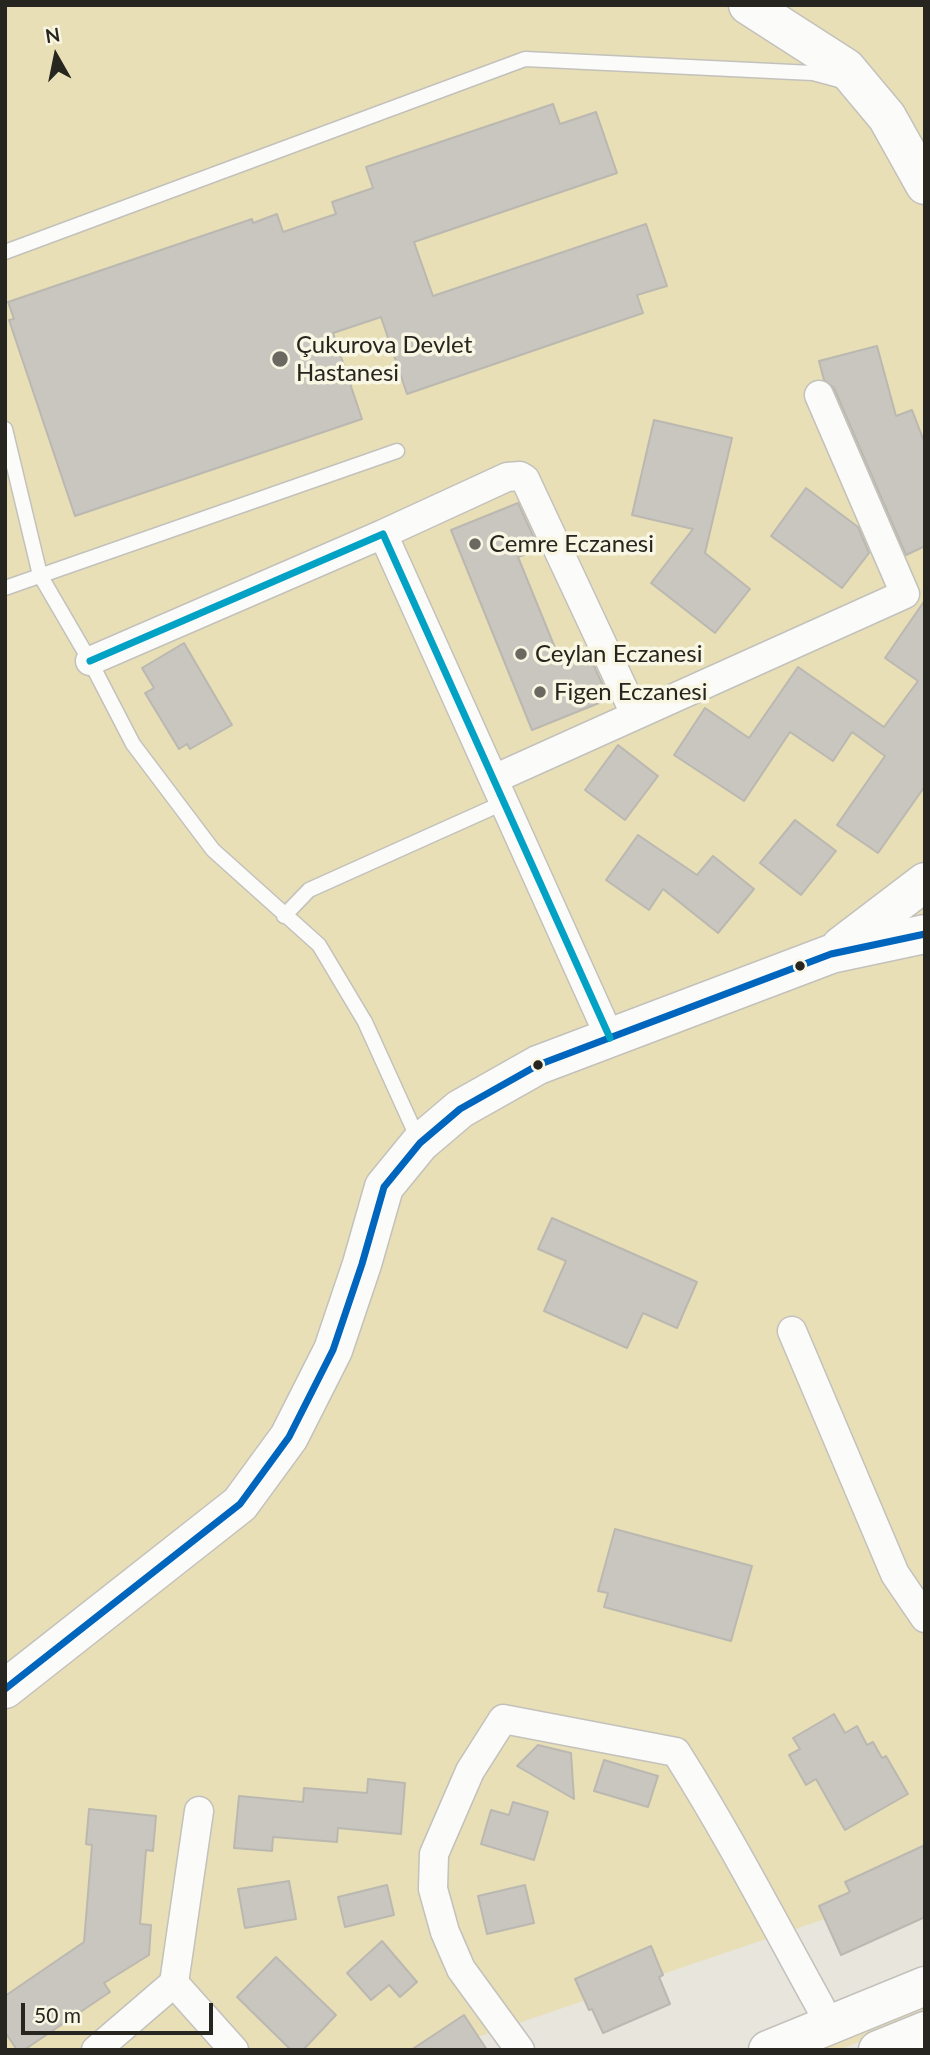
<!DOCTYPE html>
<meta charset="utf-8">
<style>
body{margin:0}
#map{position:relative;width:930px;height:2055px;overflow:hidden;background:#e7e5dc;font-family:Lato,sans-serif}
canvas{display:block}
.frame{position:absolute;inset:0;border:7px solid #27251f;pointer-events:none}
.north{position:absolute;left:21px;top:21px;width:70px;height:70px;-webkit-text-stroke:5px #f9f6e4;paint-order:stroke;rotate:351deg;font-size:19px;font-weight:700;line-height:28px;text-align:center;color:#27251f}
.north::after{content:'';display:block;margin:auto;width:24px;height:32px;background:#27251f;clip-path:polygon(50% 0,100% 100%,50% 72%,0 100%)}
.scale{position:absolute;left:21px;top:2003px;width:192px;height:32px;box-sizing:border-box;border:4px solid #27251f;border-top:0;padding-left:9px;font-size:21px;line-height:24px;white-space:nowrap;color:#27251f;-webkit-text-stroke:5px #f9f6e4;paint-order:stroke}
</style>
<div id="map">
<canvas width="930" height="2055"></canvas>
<div class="frame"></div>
<div class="north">N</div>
<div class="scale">50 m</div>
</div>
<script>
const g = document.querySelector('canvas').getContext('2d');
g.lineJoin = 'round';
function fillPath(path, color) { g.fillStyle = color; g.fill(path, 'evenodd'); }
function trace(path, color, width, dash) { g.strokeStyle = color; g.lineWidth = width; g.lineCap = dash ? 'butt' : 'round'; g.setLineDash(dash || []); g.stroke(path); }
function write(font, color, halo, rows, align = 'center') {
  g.font = font + ' Lato,sans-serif'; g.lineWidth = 7; g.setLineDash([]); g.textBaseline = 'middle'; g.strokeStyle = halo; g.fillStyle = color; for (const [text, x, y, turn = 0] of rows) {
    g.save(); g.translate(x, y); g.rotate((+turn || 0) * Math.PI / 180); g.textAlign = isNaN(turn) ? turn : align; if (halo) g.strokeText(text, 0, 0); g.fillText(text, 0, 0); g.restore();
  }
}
const green = new Path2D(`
 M5,5H925V1885L439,2050H5Z
 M925,2005V2015L839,2050H811Z`);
const building = new Path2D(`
 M553,104L560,124L596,112L617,173L414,242L433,296L646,224L667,286L637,295L643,313L407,394L381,317L333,333L362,419L75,516L9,320L14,319L8,302L252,219L253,223L277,214L283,232L336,214L332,202L373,188L366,167Z
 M877,346L896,416L912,410L925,444V546L906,555L834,388L824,380L819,361Z
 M654,420L732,438L705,553L750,589L715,633L651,583L693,529L632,515Z
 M806,488L858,527L869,553L842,588L771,536Z
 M518,503L539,549L518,557L562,665L589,655L609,699L532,730L451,530Z
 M925,600V786L878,853L837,825L885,756L852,732L833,761L790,732L744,801L674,755L705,708L749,738L798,667L884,727L918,681L885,658Z
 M184,643L232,725L190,749L187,744L179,749L145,693L154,688L142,668Z
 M618,745L658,776L625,820L585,790Z
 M795,820L836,851L801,895L760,863Z
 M638,835L697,875L713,856L754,889L718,933L663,889L649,910L606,880Z
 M552,1218L697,1282L677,1328L643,1313L627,1348L544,1311L566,1261L538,1249Z
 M615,1529L752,1566L731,1641L604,1607L608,1593L598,1591Z
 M834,1714L845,1733L857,1726L867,1745L873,1742L882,1758L886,1756L908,1794L845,1830L816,1779L806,1785L789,1755L800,1749L793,1738Z
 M538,1745L571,1753L574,1799L517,1766Z
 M604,1760L658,1776L648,1807L594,1791Z
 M368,1779L405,1783L401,1834L338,1828L337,1842L273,1837L272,1851L234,1848L239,1796L303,1802L304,1788L367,1793Z
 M513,1802L548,1812L534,1860L481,1844L491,1810L509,1815Z
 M89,1809L156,1816L153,1851L146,1850L140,1924L151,1925L149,1955L104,1983L110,1992L24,2050H17L5,2032V1996L84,1942L92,1845L86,1844Z
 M925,1845V1917L841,1955L819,1906L850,1892L845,1882Z
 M289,1881L296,1919L245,1928L238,1889Z
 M387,1885L394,1915L345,1927L338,1897Z
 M525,1885L534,1923L487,1934L478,1896Z
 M382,1941L417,1982L400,1997L389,1985L371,2000L347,1973Z
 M651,1946L663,1975L659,1977L670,2004L603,2033L592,2009L589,2010L575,1979Z
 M276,1957L336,2015L303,2050H291L237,1997Z
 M464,2015L487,2050H411Z`);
const lane = new Path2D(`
 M5,252L525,59L813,73L839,80
 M5,429L40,575L90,661L133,744L213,850L319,945L365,1022L419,1141
 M5,588L397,451
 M284,916L309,890L505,802`);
const street = new Path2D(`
 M383,534L507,477L520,476L525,479L635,714
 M90,661L383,534L610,1038
 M494,779L905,594L819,395
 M792,1331L895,1574L925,1618
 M174,1983L199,1811
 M96,2050L174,1983L234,2050
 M520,2050L461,1969L445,1932L433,1889L434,1854L470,1771L503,1719L676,1752C728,1834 773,1921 820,2006L828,2026`);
const secondary = new Path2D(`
 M748,5L846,68L887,117L925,185
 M841,946L925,882
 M5,1689L240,1504L289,1437L333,1350L362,1264L384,1187L420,1143L460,1109L538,1065L831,954L925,934
 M768,2050L925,1986
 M878,2050L925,2031`);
const bus1 = new Path2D(`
 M5,1689L240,1504L289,1437L333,1350L362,1264L384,1187L420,1143L460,1109L538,1065L831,954L925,934`);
const bus2 = new Path2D(`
 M90,661L383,534L610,1038`);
const markers = [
 [280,359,9,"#6a6861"],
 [475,544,7,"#6a6861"],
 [521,654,7,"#6a6861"],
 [540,692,7,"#6a6861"],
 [800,966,6,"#27251f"],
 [538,1065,6,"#27251f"]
];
const poiNames = [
 ["Çukurova Devlet",296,345],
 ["Hastanesi",296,373],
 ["Cemre Eczanesi",489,544],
 ["Ceylan Eczanesi",535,654],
 ["Figen Eczanesi",554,692]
];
fillPath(green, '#e8dfb6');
fillPath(building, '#c8c6be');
trace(building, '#bab8b1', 2);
trace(lane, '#c3c1bb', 17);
trace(street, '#c3c1bb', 31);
trace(secondary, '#c3c1bb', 41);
trace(lane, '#fbfbfa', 14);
trace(street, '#fbfbfa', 28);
trace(secondary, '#fbfbfa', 38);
trace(bus1, '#0065bd', 7);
trace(bus2, '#02a2c5', 7);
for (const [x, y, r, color] of markers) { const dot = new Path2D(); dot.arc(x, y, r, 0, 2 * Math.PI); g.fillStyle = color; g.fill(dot); trace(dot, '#f9f6e4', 2.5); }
write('24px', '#27251f', '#f9f6e4', poiNames, 'left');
</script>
